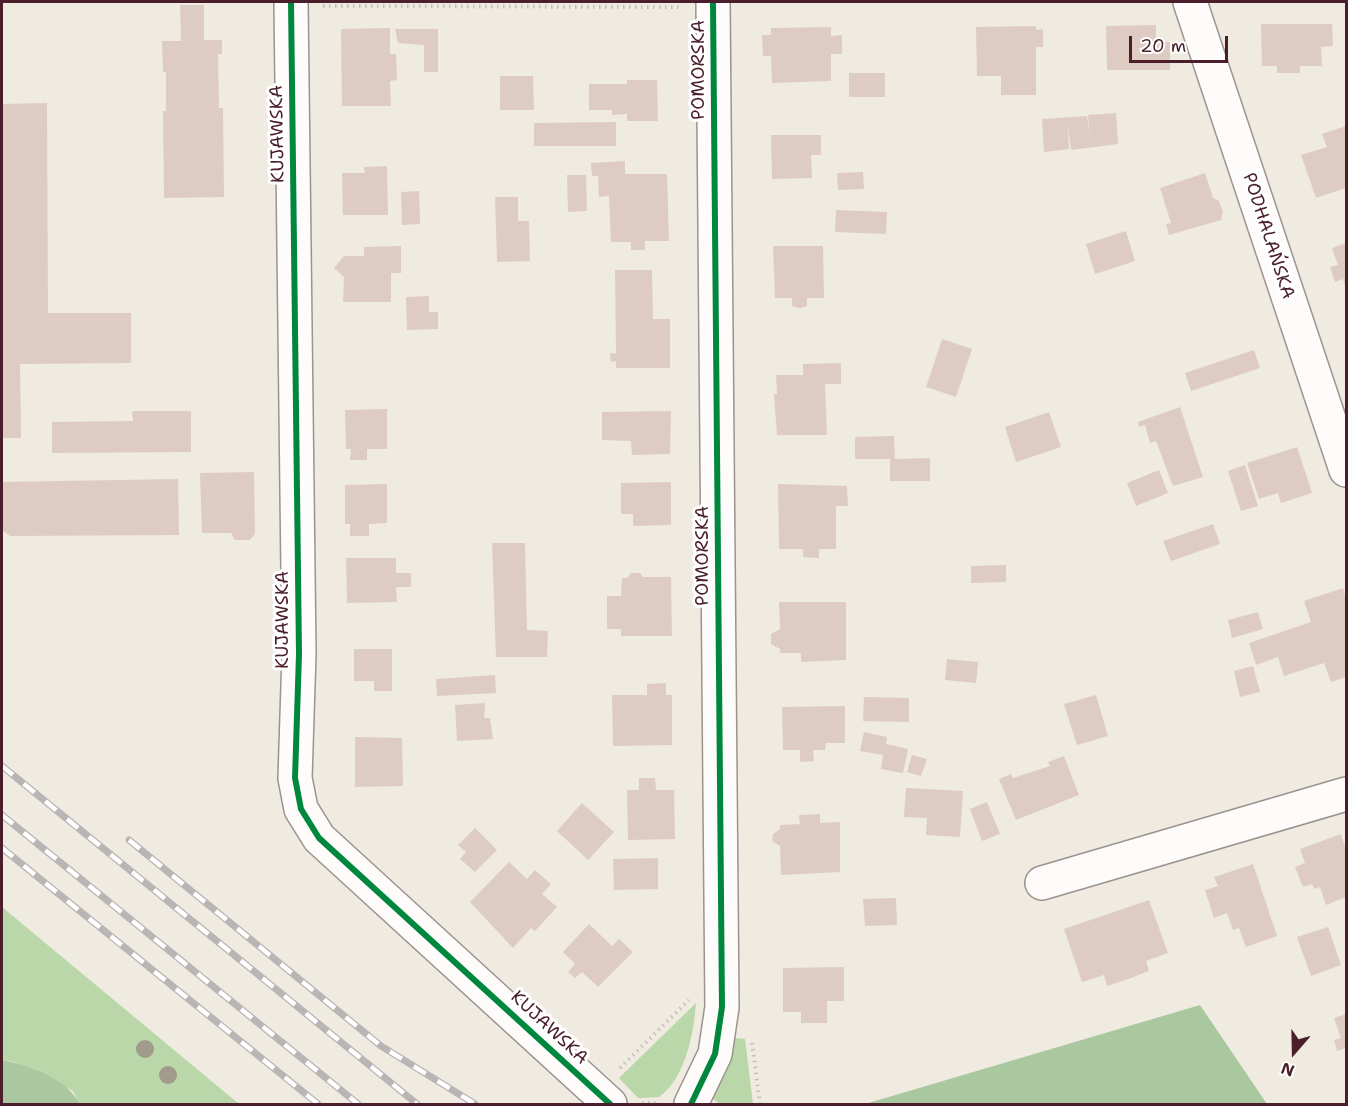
<!DOCTYPE html>
<meta charset="utf-8">
<style>
body{margin:0}
#map{position:relative;width:1348px;height:1106px;overflow:hidden;background:#efebe1;font-family:"Shantell Sans",sans-serif}
canvas{display:block}
.frame{position:absolute;inset:0;border:3px solid #4a1f2b;pointer-events:none}
.north{position:absolute;left:1264px;top:1022px;width:60px;height:60px;-webkit-text-stroke:4px #fff;paint-order:stroke;rotate:200deg;font-size:16px;font-weight:700;line-height:24px;text-align:center;color:#4a1f2b}
.north::after{content:'';display:block;margin:auto;width:21px;height:27px;background:#4a1f2b;clip-path:polygon(50% 0,100% 100%,50% 72%,0 100%)}
.scale{position:absolute;left:1129px;top:36px;width:99px;height:27px;box-sizing:border-box;border:3px solid #4a1f2b;border-top:0;padding-left:8px;font-size:18px;line-height:21px;white-space:nowrap;color:#4a1f2b;-webkit-text-stroke:4px #fff;paint-order:stroke}
</style>
<div id="map">
<canvas width="1348" height="1106"></canvas>
<div class="frame"></div>
<div class="north">N</div>
<div class="scale">20 m</div>
</div>
<script>
const g = document.querySelector('canvas').getContext('2d');
g.lineJoin = 'round';
function fillPath(path, color) { g.fillStyle = color; g.fill(path, 'evenodd'); }
function trace(path, color, width, dash) { g.strokeStyle = color; g.lineWidth = width; g.lineCap = dash ? 'butt' : 'round'; g.setLineDash(dash || []); g.stroke(path); }
function write(font, color, halo, rows, align = 'center') {
  g.font = font + ' "Shantell Sans",sans-serif'; g.lineWidth = 6; g.setLineDash([]); g.textBaseline = 'middle'; g.strokeStyle = halo; g.fillStyle = color; for (const [text, x, y, turn = 0] of rows) {
    g.save(); g.translate(x, y); g.rotate((+turn || 0) * Math.PI / 180); g.textAlign = isNaN(turn) ? turn : align; if (halo) g.strokeText(text, 0, 0); g.fillText(text, 0, 0); g.restore();
  }
}
const green = new Path2D(`
 M2,907L239,1104H80L73,1091L14,1062L2,1060Z
 M696,1003C694,1033 685,1079 659,1097L638,1098L619,1078Z
 M733,1038L745,1039L753,1104H720L709,1096Z`);
const forest = new Path2D(`
 M1200,1005L1267,1104H865Z
 M2,1060C30,1066 66,1078 80,1104H2Z`);
const building = new Path2D(`
 M180,5H204V40H222V54H218L219,108H223L224,197L164,198L163,111H166V72H163L162,41H181Z
 M1261,24H1332L1333,46L1321,47L1322,66H1300V73H1277V66H1262Z
 M1156,25V42H1170V70H1107L1106,26Z
 M1036,26V30L1043,29V47H1036V95H1001V76H977L976,27Z
 M831,27V36L842,35V54H831V81L772,83L771,56H763L762,35H771V28Z
 M390,28V54H396L397,80L390,81L391,106H342L341,29Z
 M395,29H438V72H424V45L398,43Z
 M849,73H885V97H849Z
 M500,76H533L534,110H500Z
 M627,80H657L658,121H627V114L612,115V110H589V84H627Z
 M47,103L48,313H131V363L20,364L21,438H2V104Z
 M1116,113L1118,144L1071,150L1068,126L1069,149L1044,152L1042,119L1087,116L1090,136L1088,115Z
 M616,122V146H534V123Z
 M1346,126V188L1316,198L1301,155L1327,147L1322,134Z
 M771,135H821V155H811L812,178L772,179Z
 M625,161V174H667L669,241H645V250H631V242H611L609,196L599,197L598,176H592L591,163Z
 M387,166L388,215H343L342,173H365L364,167Z
 M863,172L864,189L838,190L837,173Z
 M1205,173L1213,198L1219,201L1223,212L1221,220L1169,235L1166,224L1171,223L1160,188Z
 M567,175H586L587,211L568,212Z
 M419,191L420,224L402,225L401,192Z
 M495,197H518V221H529L530,261L497,262Z
 M836,210L887,212L886,234L835,232Z
 M1126,231L1135,261L1095,274L1086,244Z
 M1346,243V289L1343,279L1335,282L1330,267L1338,265L1332,248Z
 M401,246V273H391V302H343L344,277L334,268L344,256H364V247Z
 M773,246H823L824,298H807V306L800,308L792,306V298H775Z
 M615,270H652L653,319H670V368H616V361L611,362L610,353L616,354Z
 M429,296V312H438V329L407,330L406,297Z
 M942,339L972,349L956,397L926,387Z
 M1254,350L1260,368L1191,391L1185,373Z
 M841,363V384H825L827,435H777L774,394H777L776,375H803V364Z
 M1180,407L1203,477L1173,486L1156,441L1150,443L1145,425L1139,427L1138,422Z
 M387,409V449H367V460H350L351,449H346L345,410Z
 M132,411H191V452L52,453V422L133,421Z
 M671,411L670,454L632,455L631,441L602,440V412Z
 M1049,412L1061,447L1016,462L1005,427Z
 M894,436L895,459L930,458V481H890V459H855V437Z
 M1297,447L1312,493L1281,503L1278,493L1259,499L1247,463Z
 M1245,465L1258,506L1241,511L1228,471Z
 M1159,470L1168,493L1136,506L1127,483Z
 M254,472L255,534L250,540H235L231,533H202L200,473Z
 M178,479L179,535L10,536L2,530V482Z
 M671,482V525L633,526V514H621V483Z
 M387,484V523L369,524V536H350V524H345V485Z
 M778,484L847,486L848,506H836V549H819V558L803,557V549H779Z
 M1213,524L1220,544L1171,561L1163,541Z
 M492,543H525L527,630L548,631L547,657H496Z
 M346,558H396V573H411V587H396L397,602L347,603Z
 M1006,565V582L971,583V566Z
 M631,573H640L643,577H671L672,636H621V629H607V596H621L622,578H627Z
 M1343,588L1346,599V677L1331,682L1324,663L1284,676L1278,657L1256,665L1249,643L1311,622L1304,601Z
 M779,602H846V660L801,662V653H780V649L771,644V634L780,629Z
 M1258,612L1263,629L1232,638L1228,620Z
 M354,649H392V691H374V681H354Z
 M947,659L978,662L976,683L945,680Z
 M1253,666L1260,692L1240,697L1234,671Z
 M495,675L496,693L437,696L436,679Z
 M666,683V695H672V745L613,746L612,695H647V684Z
 M1096,695L1108,736L1077,745L1064,704Z
 M864,697L909,698V722L863,721Z
 M485,703L484,718H490L493,739L457,741L455,705Z
 M845,706V743H826L825,750H813L814,761L800,762V750H783L782,707Z
 M864,732L887,737L886,744L908,749L903,773L881,769L883,755L860,751Z
 M355,737L402,738L403,786L355,787Z
 M912,755L927,759L921,776L907,772Z
 M1064,756L1079,795L1016,820L999,779L1011,774L1013,778L1050,766L1048,762Z
 M639,778H655L656,790H674L675,839L628,840L627,790H639Z
 M906,788L963,791L960,837L926,835L927,818L904,817Z
 M987,802L1000,834L982,841L970,809Z
 M582,803L614,832L588,860L557,831Z
 M820,814V823L840,822V872L781,875L780,846L772,841L773,834L780,829V825L800,824L799,815Z
 M475,828L497,850L475,872L460,859L466,852L458,845Z
 M1341,834L1346,850V897L1326,905L1320,887L1314,889L1312,884L1303,887L1295,867L1305,863L1300,849Z
 M658,858V889L614,890L613,859Z
 M509,862L527,879L535,870L551,884L542,894L557,907L535,931L531,928L513,948L470,902Z
 M1253,864L1277,936L1246,947L1239,928L1233,930L1227,913L1214,918L1205,890L1218,886L1214,877Z
 M896,898L897,925L865,926L863,899Z
 M1149,900L1168,953L1146,961L1149,971L1128,979L1107,986L1104,975L1082,982L1064,929Z
 M589,924L612,946L619,939L633,952L598,987L582,972L575,978L568,972L575,964L563,952Z
 M1328,927L1341,965L1311,976L1297,937Z
 M844,967V1001H827V1023H801V1012H783V968Z
 M1346,1014V1048L1337,1051L1334,1040L1341,1038L1334,1018Z`);
const path = new Path2D(`
 M323,6L681,7
 M752,1043L760,1104
 M620,1068L689,1000
 M642,1103H658`);
const minor = new Path2D(`
 M291,2L299,654L295,778L301,809L319,838L610,1104
 M1190,2L1346,470
 M1042,883L1346,794
 M691,1104L715,1054L722,1007L713,2`);
const rail = new Path2D(`
 M2,766L417,1104
 M2,815L358,1104
 M129,840L381,1046L475,1104
 M2,848L318,1104`);
const cycleway = new Path2D(`
 M291,2L299,654L295,778L301,809L319,838L610,1104
 M691,1104L715,1054L722,1007L713,2`);
const trees = [
 [145,1049],
 [168,1075]
];
const streetNames = [
 ["POMORSKA",699,70,-90],
 ["KUJAWSKA",278,134,-91],
 ["PODHALAŃSKA",1268,236,72],
 ["POMORSKA",703,556,-90],
 ["KUJAWSKA",283,620,-90],
 ["KUJAWSKA",549,1028,43]
];
fillPath(green, '#b9d7a8');
fillPath(forest, '#aac8a0');
fillPath(building, '#deccc3');
trace(minor, '#9c9290', 36);
trace(path, '#c4bfbe', 4, [1.5, 4.5]);
trace(minor, '#fdfcfa', 33);
trace(rail, '#bab5b5', 7);
trace(rail, '#fff', 4.5, [14]);
trace(cycleway, '#00873e', 6);
g.fillStyle = '#a19b8c';
for (const [x, y] of trees) { g.beginPath(); g.arc(x, y, 9, 0, 2 * Math.PI); g.fill(); }
write('18px', '#4a1f2b', '#fff', streetNames);
</script>
